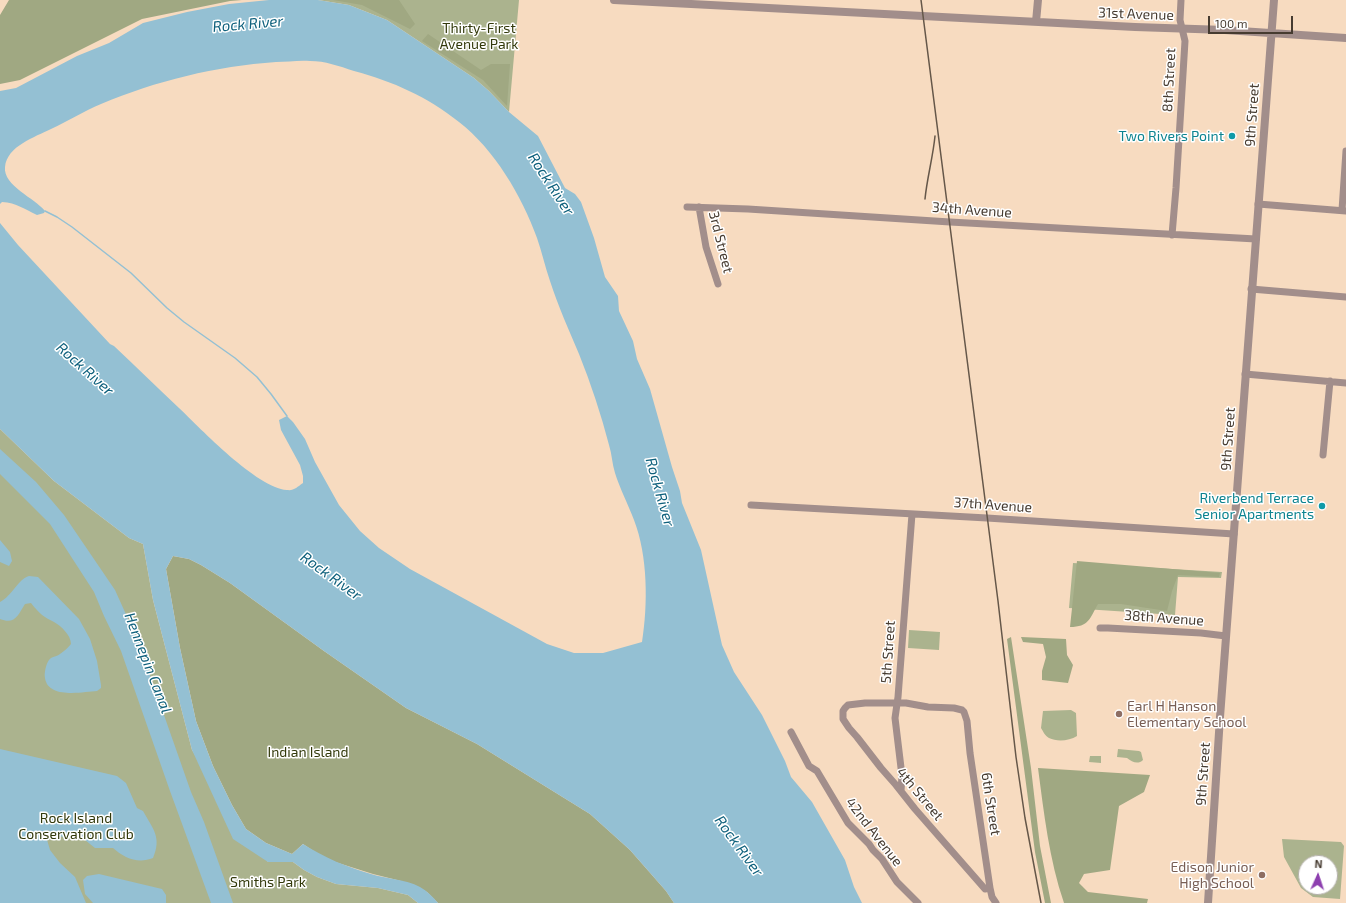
<!DOCTYPE html>
<style>
body{margin:0}
#map{position:relative;width:1346px;height:903px;overflow:hidden;background:#f7dbc0;font-family:"Exo 2",sans-serif}
canvas{display:block}
.north{position:absolute;left:1298px;top:855px;width:40px;height:40px;box-sizing:border-box;background:#fff;border:1px solid #b5b1ac;border-radius:50%;rotate:3deg;font-size:11px;font-weight:700;line-height:16px;text-align:center;color:#463b30}
.north::after{content:'';display:block;margin:auto;width:14px;height:18px;background:#8d3faf;clip-path:polygon(50% 0,100% 100%,50% 72%,0 100%)}
.scale{position:absolute;left:1208px;top:16px;width:85px;height:18px;box-sizing:border-box;border:2px solid #463b30;border-top:0;padding-left:5px;font-size:12px;line-height:14px;white-space:nowrap;color:#463b30;-webkit-text-stroke:3px #fff;paint-order:stroke}
</style>
<div id="map">
<canvas width="1346" height="903"></canvas>
<div class="north">N</div>
<div class="scale">100 m</div>
</div>
<script>
const g = document.querySelector('canvas').getContext('2d');
g.lineJoin = 'round';
function fillPath(path, color) { g.fillStyle = color; g.fill(path, 'evenodd'); }
function trace(path, color, width, dash) { g.strokeStyle = color; g.lineWidth = width; g.lineCap = dash ? 'butt' : 'round'; g.setLineDash(dash || []); g.stroke(path); }
function write(font, color, halo, rows, align = 'center') {
  g.font = font + ' "Exo 2",sans-serif'; g.lineWidth = 3; g.setLineDash([]); g.textBaseline = 'middle'; g.strokeStyle = halo; g.fillStyle = color; for (const [text, x, y, turn = 0] of rows) {
    g.save(); g.translate(x, y); g.rotate((+turn || 0) * Math.PI / 180); g.textAlign = isNaN(turn) ? turn : align; if (halo) g.strokeText(text, 0, 0); g.fillText(text, 0, 0); g.restore();
  }
}
const green = new Path2D(`
 M318,0H519L509,112L489,91L474,78L387,20L349,5Z
 M0,429L54,481L129,538L143,544L153,600L192,750L268,862H293L304,870L317,877L336,884L378,888L408,895L418,903H0Z
 M1073,563L1222,572L1221,578L1178,577L1175,615L1069,608Z
 M909,630L940,632L939,650L908,648Z
 M1071,710L1076,713L1077,736C1069,741 1057,742 1049,738C1045,736 1043,731 1041,728L1043,711Z
 M1118,749L1139,751L1141,752L1143,760C1138,765 1132,762 1127,758L1117,757Z
 M1090,756H1101V763L1089,762Z
 M1282,839L1341,842L1344,846L1340,899L1313,897L1301,888L1284,857ZM1306,863H1330V887H1306Z`);
const forest = new Path2D(`
 M9,0H242L230,1L142,19L20,80L0,84V15Z
 M333,0H399L415,24L410,29L362,5Z
 M428,34L481,70L491,64H510L507,106L483,80L422,41Z
 M173,556L189,559L201,565L230,583L324,651L406,708L477,744L590,814L630,850L666,891L674,903H438L427,892L401,881L373,874L335,862L318,854L303,844L292,854L266,843L246,829L232,805L213,766L196,721L180,648L166,569Z
 M1077,561L1220,573L1219,577L1178,575L1172,591L1167,611L1121,604H1098C1090,618 1089,627 1070,627Z
 M1011,637L1031,768L1040,846L1051,903H1045L1035,852L1007,639Z
 M1021,637L1066,639L1067,655L1073,665L1068,683L1042,680V671L1046,657L1043,644L1023,642Z
 M1038,768L1150,775L1144,792L1119,806L1110,870L1084,874L1079,883L1088,892L1148,899L1147,903H1064C1049,859 1044,813 1038,768Z`);
const water = new Path2D(`
 M269,0H318L349,5L387,20L474,78L489,91L509,112L538,136L565,188L575,194L581,202L594,238L605,277L618,296L619,311L633,341L637,359L650,389L672,467L680,491L682,503L701,550L722,645L734,672L762,715L785,761L791,777L812,802L845,860L854,887L862,903H674L666,891L630,850L590,814L477,744L406,708L324,651L230,583L201,565L189,559L173,556L166,569L180,648L196,721L213,766L232,805L246,829L266,843L292,854L303,844C325,858 347,867 371,874C387,879 405,879 420,887C427,891 433,897 438,903H418L408,895L378,888L336,884L317,877L304,870L293,862H268L233,839L192,750L153,600L143,544L129,538L54,481L0,429V223L18,245L110,344L114,346C136,367 157,387 179,408C201,429 257,488 287,490C294,491 297,487 303,483V476L300,465L281,430L279,420L287,416L293,422L305,439L315,462L339,505L360,531L379,548L410,569L547,644L574,653H603L642,642C648,605 648,556 634,520C628,504 620,489 615,473C612,464 612,454 609,445C601,414 591,384 579,354C569,330 558,306 550,281C545,267 542,252 537,238C522,196 494,149 459,122C426,96 394,82 354,71C339,66 325,61 310,61C299,60 287,62 276,62C216,66 156,81 101,104C84,111 68,121 51,129C35,137 7,146 5,167C3,186 35,198 45,211L44,213L37,215C24,209 17,203 2,202L0,204V91L16,88L77,56L109,43L143,23L187,12L229,4Z
 M0,449L36,482L64,515L115,590L138,641L191,792L204,822L233,903H211L170,791L121,651L104,616L94,592L50,524L0,474Z
 M0,540L10,552L12,561L9,566L0,562Z
 M29,576L38,577L79,619L90,639L97,661L101,685V688L97,691C82,692 48,699 45,678C44,673 46,664 49,660C52,656 56,657 60,654C64,651 68,648 71,644C71,635 61,626 54,622C51,620 47,619 45,617C40,614 35,608 31,603L25,604C18,615 15,625 0,619V602C12,596 18,579 29,576Z
 M0,749L117,776L126,783L137,808L143,811C153,829 162,837 153,858C138,864 124,858 113,848H95L85,840L57,836L48,830L45,833L50,850L60,863L75,877L86,903H0Z
 M99,874L162,889L166,895V903H93L85,894L83,880L87,876Z`);
const stream = new Path2D(`
 M45,211L57,217L72,227L131,273L167,308L184,322L235,358L257,377L271,394L287,416`);
const minor = new Path2D(`
 M1258,204L1346,211
 M687,207L748,209L950,222L1256,239
 M699,207L706,247L718,284
 M1342,210L1346,151
 M1172,235L1176,188L1185,41L1180,20L1181,0
 M1251,289L1346,297
 M1245,374L1346,383
 M1323,455L1330,381
 M751,505L987,518L1234,534
 M1100,628H1108L1201,633L1226,636
 M791,732L809,766L817,771L848,823L869,844L873,850L882,859L897,882L918,903
 M901,791L902,776L895,718L898,697L912,514
 M990,888L985,889L915,809L896,785L881,768L857,737L849,728L843,719V711L845,708L848,705L865,703H906L928,707L954,708L962,710L964,712L967,721L970,753L990,888L992,897L996,903`);
const tertiary = new Path2D(`
 M614,0L1135,27L1225,30L1346,38
 M1036,22L1038,0
 M1208,903L1220,717L1274,0`);
const rail = new Path2D(`
 M921,0L998,601L1016,757L1025,818L1041,903
 M925,199C927,178 933,157 935,136`);
const markers = [
 [1232,136,4,"#0f9aa8"],
 [1322,506,4,"#0f9aa8"],
 [1119,714,4,"#8d6e63"],
 [1262,875,4,"#8d6e63"]
];
const streetNames = [
 ["31st Avenue",1136,14,2],
 ["8th Street",1169,80,-87],
 ["9th Street",1252,115,-86],
 ["34th Avenue",972,210,4],
 ["3rd Street",721,242,76],
 ["9th Street",1228,439,-86],
 ["37th Avenue",993,505,4],
 ["38th Avenue",1164,618,4],
 ["5th Street",888,652,-86],
 ["9th Street",1203,774,-86],
 ["4th Street",920,794,50],
 ["6th Street",991,804,81],
 ["42nd Avenue",874,832,52]
];
const parkNames = [
 ["Thirty-First",479,28],
 ["Avenue Park",479,44],
 ["Indian Island",308,752],
 ["Rock Island",76,818],
 ["Conservation Club",76,834],
 ["Smiths Park",268,882]
];
const cultureNames = [
 ["Two Rivers Point",1224,136],
 ["Riverbend Terrace",1314,498],
 ["Senior Apartments",1314,514]
];
const educationNames = [
 ["Earl H Hanson",1127,706],
 ["Elementary School",1127,722],
 ["Edison Junior",1254,867,"right"],
 ["High School",1254,883,"right"]
];
const waterNames = [
 ["Rock River",248,24,-5],
 ["Rock River",551,184,57],
 ["Rock River",85,369,42],
 ["Rock River",660,492,74],
 ["Rock River",331,576,36],
 ["Hennepin Canal",148,663,69],
 ["Rock River",739,846,54]
];
fillPath(green, '#abb38e');
fillPath(forest, '#a0a882');
fillPath(water, '#94c0d3');
trace(stream, '#94c0d3', 1.5);
trace(minor, '#a28e8b', 7);
trace(tertiary, '#a28e8b', 8);
trace(rail, '#655749', 1.5);
for (const [x, y, r, color] of markers) { const dot = new Path2D(); dot.arc(x, y, r, 0, 2 * Math.PI); g.fillStyle = color; g.fill(dot); trace(dot, '#fff', 1.5); }
write('14px', '#463b30', '#fff', streetNames);
write('14px', '#32390a', '#fff', parkNames);
write('14px', '#0d838f', '#fff', cultureNames, 'right');
write('14px', '#785e54', '#fff', educationNames, 'left');
write('italic 15px', '#0e607c', '#fff', waterNames);
</script>
